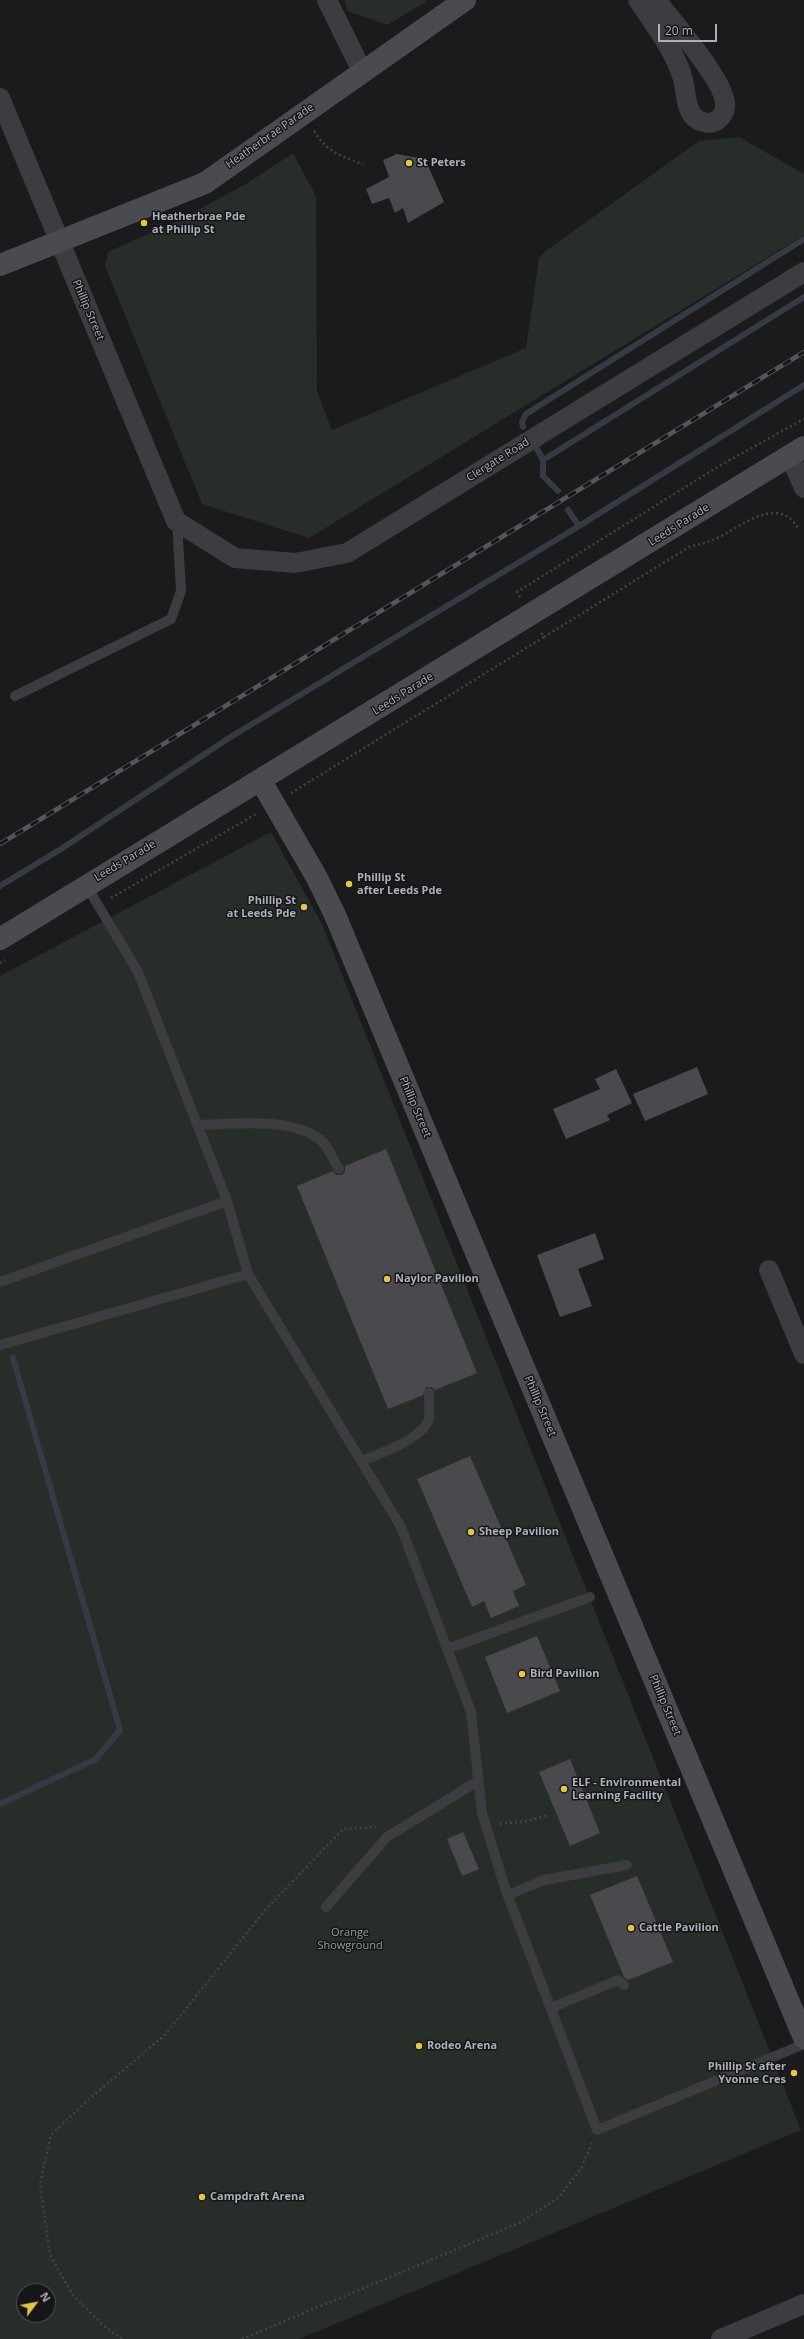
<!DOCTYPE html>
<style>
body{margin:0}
#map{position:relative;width:804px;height:2339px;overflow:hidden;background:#1b1a1c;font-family:"Open Sans",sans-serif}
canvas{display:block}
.north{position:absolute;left:16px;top:2283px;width:40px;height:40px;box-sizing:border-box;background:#161517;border:1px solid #535358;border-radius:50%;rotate:58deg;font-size:11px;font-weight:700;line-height:16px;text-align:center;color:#aeb0ba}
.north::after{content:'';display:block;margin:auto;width:14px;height:18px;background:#e0c64e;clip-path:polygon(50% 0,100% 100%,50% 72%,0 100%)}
.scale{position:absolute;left:658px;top:24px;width:59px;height:18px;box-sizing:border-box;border:2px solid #aeb0ba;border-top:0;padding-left:5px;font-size:12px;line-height:14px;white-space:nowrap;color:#aeb0ba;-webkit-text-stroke:3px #161517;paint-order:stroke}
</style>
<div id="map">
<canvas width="804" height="2339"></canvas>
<div class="north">N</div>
<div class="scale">20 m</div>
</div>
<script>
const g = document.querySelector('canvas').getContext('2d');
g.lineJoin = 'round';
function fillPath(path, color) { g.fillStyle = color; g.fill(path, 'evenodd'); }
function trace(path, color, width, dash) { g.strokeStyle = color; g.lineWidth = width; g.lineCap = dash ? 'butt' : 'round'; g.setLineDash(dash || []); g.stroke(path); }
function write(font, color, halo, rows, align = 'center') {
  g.font = font + ' "Open Sans",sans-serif'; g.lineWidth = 3; g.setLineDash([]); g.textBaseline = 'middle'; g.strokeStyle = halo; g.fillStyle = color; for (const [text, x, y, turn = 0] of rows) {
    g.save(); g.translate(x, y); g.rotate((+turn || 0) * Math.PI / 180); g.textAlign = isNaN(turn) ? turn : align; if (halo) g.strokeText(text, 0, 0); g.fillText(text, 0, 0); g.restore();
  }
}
const green = new Path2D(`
 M344,0H425L426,2L387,25L348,11Z
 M739,137L804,174V235L309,538L202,504L105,266L108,252L177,221L246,184L293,153L316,196L317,391L332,430L526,348L539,258L547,250L699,141Z
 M271,832L322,924L801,2130L299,2339H0V976ZM24,2291H48V2315H24Z`);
const stream = new Path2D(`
 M523,427L522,422L526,414L804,239
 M537,449L543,460V476L558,491
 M543,460L804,297
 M579,526L804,385
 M0,886L61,849L229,738L579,526L568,510
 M0,1804L96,1759L120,1730L13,1358`);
const building = new Path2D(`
 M397,154L425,159L444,202L408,223L403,208L395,213L389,198L372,204L366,189L389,177L383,160Z
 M697,1067L708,1094L645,1121L633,1094Z
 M616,1069L632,1103L607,1115L610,1120L566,1139L553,1109L600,1089L595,1079Z
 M386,1149L477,1373L435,1390L432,1387H426L423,1395L388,1409L297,1186L333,1171L336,1175H342L345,1172V1166Z
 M595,1233L604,1259L578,1269L592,1306L560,1317L537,1255Z
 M470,1456L526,1585L513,1591L519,1606L491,1618L484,1601L472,1607L417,1479Z
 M537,1636L560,1691L507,1713L485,1657Z
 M570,1759L600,1833L570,1846L539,1772Z
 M463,1832L479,1869L462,1876L447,1839Z
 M637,1876L673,1962L628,1980L624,1977L590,1895Z`);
const path = new Path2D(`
 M314,131C327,152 340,156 363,164
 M520,597L517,592L719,466L804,419
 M544,637L689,547C697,544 705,544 713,540C738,530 778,491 799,530
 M291,793L544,637L541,632
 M111,898L256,814
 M0,963L5,960
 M500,1824L528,1821L548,1815
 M122,2339L104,2326L72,2294L50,2255L40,2184L51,2135L89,2099L164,2036L267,1908L343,1829L376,1827
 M242,2339L519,2223L558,2198L581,2169L592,2143`);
const lane = new Path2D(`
 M15,696L171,619L181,591L177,521
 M86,885L138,972L227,1201L248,1274L401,1527L471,1712L482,1813L505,1888L597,2130L804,2044
 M198,1125C234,1124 294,1116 323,1142C329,1149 334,1161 339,1169
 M0,1282L227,1201
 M0,1345L248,1274
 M362,1461C379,1454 425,1438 429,1418C430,1410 429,1401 429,1393
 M447,1649L590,1597
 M508,1895L544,1880L627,1865
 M326,1907L387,1837L478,1781
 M551,2008L618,1980L624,1985`);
const street = new Path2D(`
 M327,0L362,71
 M638,0C654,24 673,48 682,76C687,90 684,112 698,120C703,123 710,124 716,121C721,118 725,112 725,106C728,84 671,20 656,0
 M0,98L176,521L235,558L295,563L347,553L804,272
 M790,456L804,488
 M769,1270L804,1354
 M721,2339L804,2304`);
const secondary = new Path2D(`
 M0,265L205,183L465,0
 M261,781L317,878L335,915L804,2038
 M0,939L804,447`);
const rail = new Path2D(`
 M0,844L804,352`);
const markers = [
 [409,163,4,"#e0c64e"],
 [144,223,4,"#e0c64e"],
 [349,884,4,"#e0c64e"],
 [304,907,4,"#e0c64e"],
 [387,1279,4,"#e0c64e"],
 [471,1532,4,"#e0c64e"],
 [522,1674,4,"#e0c64e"],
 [564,1789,4,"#e0c64e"],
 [631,1928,4,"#e0c64e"],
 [419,2046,4,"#e0c64e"],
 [794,2073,4,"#e0c64e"],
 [202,2197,4,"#e0c64e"]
];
const streetNames = [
 ["Heatherbrae Parade",270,136,-35],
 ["Phillip Street",88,310,67],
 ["Clergate Road",498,460,-32],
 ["Leeds Parade",679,525,-32],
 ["Leeds Parade",403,694,-32],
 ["Leeds Parade",125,861,-31],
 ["Phillip Street",415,1107,67],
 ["Phillip Street",540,1406,67],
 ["Phillip Street",665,1705,67]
];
const poiNames = [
 ["St Peters",417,163],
 ["Heatherbrae Pde",152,217],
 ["at Phillip St",152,230],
 ["Phillip St",357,878],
 ["after Leeds Pde",357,891],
 ["Phillip St",296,901,"right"],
 ["at Leeds Pde",296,914,"right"],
 ["Naylor Pavilion",395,1279],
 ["Sheep Pavilion",479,1532],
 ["Bird Pavilion",530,1674],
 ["ELF - Environmental",572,1783],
 ["Learning Facility",572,1796],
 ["Cattle Pavilion",639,1928],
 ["Rodeo Arena",427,2046],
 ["Phillip St after",786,2067,"right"],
 ["Yvonne Cres",786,2080,"right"],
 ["Campdraft Arena",210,2197]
];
const parkNames = [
 ["Orange",350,1933],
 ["Showground",350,1946]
];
fillPath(green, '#272e29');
trace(stream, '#353b44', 6);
fillPath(building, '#4a4a4e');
trace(path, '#424348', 2.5, [2, 3]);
trace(lane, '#3c3c41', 10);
trace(street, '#3c3c41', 20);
trace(secondary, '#4a4b51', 22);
trace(rail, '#55565c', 4.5);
trace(rail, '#161517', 3, [9]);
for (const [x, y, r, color] of markers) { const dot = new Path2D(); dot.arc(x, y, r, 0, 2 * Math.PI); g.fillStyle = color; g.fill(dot); trace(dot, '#161517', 1.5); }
write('11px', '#aeb0ba', '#161517', streetNames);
write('bold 11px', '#aeb0ba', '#161517', poiNames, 'left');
write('11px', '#87a38e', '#161517', parkNames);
</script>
